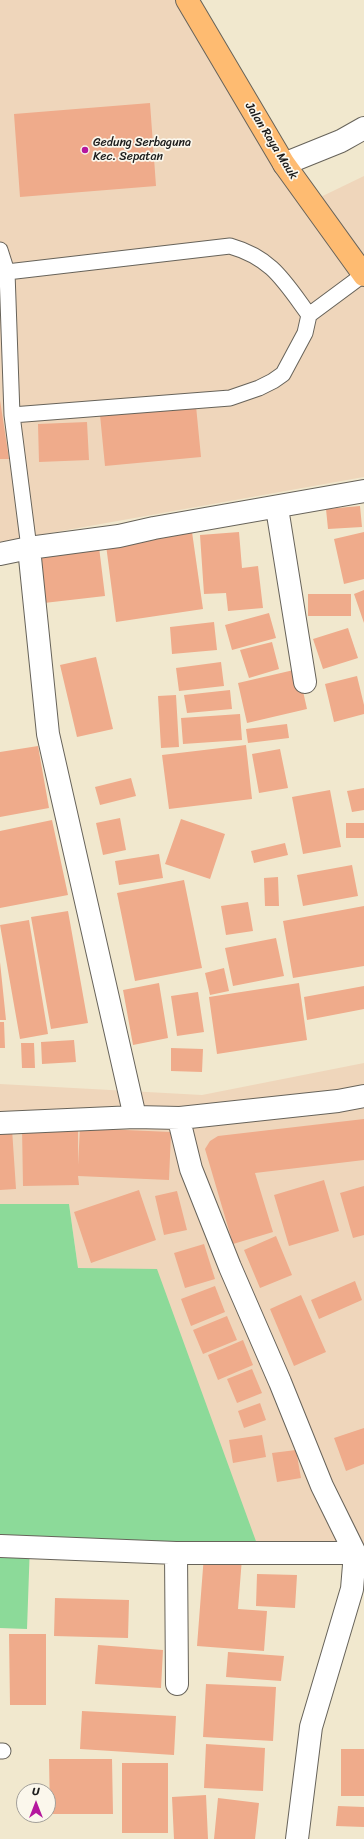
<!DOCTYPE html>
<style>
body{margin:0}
#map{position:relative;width:364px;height:1839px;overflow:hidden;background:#f1e8ce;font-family:Sriracha,sans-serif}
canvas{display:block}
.north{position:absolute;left:16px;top:1783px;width:40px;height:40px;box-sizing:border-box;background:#fbf7ec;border:1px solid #a29f99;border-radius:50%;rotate:0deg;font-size:11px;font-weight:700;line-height:16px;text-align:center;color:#1c1c1c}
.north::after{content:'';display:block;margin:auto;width:14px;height:18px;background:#b5179e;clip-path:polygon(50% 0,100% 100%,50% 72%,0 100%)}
</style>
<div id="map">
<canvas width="364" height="1839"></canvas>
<div class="north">U</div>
</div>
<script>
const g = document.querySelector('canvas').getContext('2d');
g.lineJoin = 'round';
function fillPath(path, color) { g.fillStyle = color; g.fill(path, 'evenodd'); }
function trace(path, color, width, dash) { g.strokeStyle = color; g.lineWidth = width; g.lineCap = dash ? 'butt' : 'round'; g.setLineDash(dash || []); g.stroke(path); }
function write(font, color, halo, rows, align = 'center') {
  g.font = font + ' Sriracha,sans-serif'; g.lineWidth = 3.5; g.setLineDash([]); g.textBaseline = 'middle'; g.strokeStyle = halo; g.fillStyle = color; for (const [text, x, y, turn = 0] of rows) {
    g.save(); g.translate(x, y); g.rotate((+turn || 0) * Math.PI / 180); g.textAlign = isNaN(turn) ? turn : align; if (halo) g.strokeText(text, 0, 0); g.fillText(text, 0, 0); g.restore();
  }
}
const built = new Path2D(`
 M0,0H179L302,206L364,176V477L0,542Z
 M364,1063V1548L261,1555L78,1268L69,1204H0V1084L202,1095Z`);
const green = new Path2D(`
 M0,1204H69L78,1268L157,1269L261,1555L30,1544L27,1629L0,1628Z`);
const building = new Path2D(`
 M150,103L156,186L20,197L14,114Z
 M0,400L9,459H0Z
 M196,406L201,457L105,466L100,415Z
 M87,422L89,460L39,462L38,424Z
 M360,506L362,527L328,529L326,509Z
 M192,532L203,609L116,622L106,545Z
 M239,532L242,568L258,566L263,608L228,611L226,593L204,594L200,535Z
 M364,532V579L344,584L334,539Z
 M99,547L105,596L44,603L38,554Z
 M364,590V623L354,594Z
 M308,594H351V616H308Z
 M269,613L276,638L232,650L225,625Z
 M214,622L217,650L172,654L170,627Z
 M348,628L358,658L323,669L313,639Z
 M272,642L279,669L249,678L240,650Z
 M96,657L113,729L77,737L60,665Z
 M221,662L224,686L179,691L176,668Z
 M298,669L307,709L247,723L238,683Z
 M357,676L364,705V714L334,722L325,684Z
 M230,690L232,709L187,713L184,695Z
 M176,695L179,747L161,748L158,696Z
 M240,714L242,740L183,744L181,718Z
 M287,724L289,738L248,743L246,729Z
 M246,745L252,799L169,809L162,755Z
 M38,746L49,808L0,817V752Z
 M280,749L288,788L259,793L252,754Z
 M131,778L136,796L100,805L95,787Z
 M364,788V810L352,812L347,791Z
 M330,790L341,847L303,854L292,797Z
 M120,818L126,850L103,855L96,823Z
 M181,819L225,834L210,879L165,864Z
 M52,820L68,895L0,908V831Z
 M346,823H364V838H346Z
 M285,843L288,855L254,863L251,851Z
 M159,854L163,878L119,885L115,861Z
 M352,865L358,896L303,906L297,875Z
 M278,877L279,906H265L264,878Z
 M184,880L202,968L135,981L117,893Z
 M248,902L253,931L226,935L221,906Z
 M364,906V966L293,978L283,921Z
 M68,911L88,1023L51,1029L31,917Z
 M29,920L48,1034L20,1039L0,925Z
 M276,938L284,976L233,986L225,948Z
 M0,962L6,1020H0Z
 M224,968L229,991L210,995L205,973Z
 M159,983L168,1038L133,1045L123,990Z
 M299,983L307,1040L217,1054L209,997Z
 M364,986V1009L307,1020L304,997Z
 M198,992L204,1032L177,1036L171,996Z
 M0,1022H4L5,1048H0Z
 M74,1040L76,1062L42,1064L41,1042Z
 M21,1043H34L35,1068H22Z
 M171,1048L203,1049L202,1072L171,1071Z
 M364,1119V1160L255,1173L273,1232L233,1244L205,1149L210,1141L218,1136Z
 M22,1127H78V1165L80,1128L171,1132L169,1180L78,1176L79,1185L23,1186Z
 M12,1129L16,1189L0,1190V1130Z
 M324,1180L339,1231L289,1246L274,1195Z
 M364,1186V1235L353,1238L340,1193Z
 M139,1190L156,1240L91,1263L74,1212Z
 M177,1191L187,1230L164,1235L155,1196Z
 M276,1236L292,1275L260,1288L244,1250Z
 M204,1244L215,1279L185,1288L174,1253Z
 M355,1281L362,1300L319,1319L311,1300Z
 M215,1286L225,1312L191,1326L181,1299Z
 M301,1295L326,1352L294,1366L270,1309Z
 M227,1316L237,1340L203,1354L193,1330Z
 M243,1340L253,1365L218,1380L208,1355Z
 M252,1369L262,1393L237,1403L227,1379Z
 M260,1403L266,1420L244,1428L238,1411Z
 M364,1428V1464L346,1471L334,1438Z
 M262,1435L266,1457L233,1463L229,1440Z
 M296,1450L301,1478L277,1482L272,1453Z
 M204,1555L242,1558L238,1609L267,1611L264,1651L197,1646Z
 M257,1574L297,1575L295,1608L256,1606Z
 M55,1598L129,1600L128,1638L54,1636Z
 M9,1634H46V1705H10Z
 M98,1645L163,1650L161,1688L95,1684Z
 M228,1652L284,1656L281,1681L226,1677Z
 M206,1684L276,1687L273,1741L203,1737Z
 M82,1711L176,1716L174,1755L80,1749Z
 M206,1744L265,1748L263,1791L204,1788Z
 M341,1749H364V1796H341Z
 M49,1759H112L113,1814H50Z
 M122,1763H168V1833H122Z
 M206,1795L208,1839H174L172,1797Z
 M218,1798L259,1803L255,1839H214Z
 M338,1806L364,1807V1827L336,1826Z`);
const service = new Path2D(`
 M0,250L7,272L12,415L29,548
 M7,272L230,246C272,258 284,281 309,315
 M12,415L230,398L259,388L273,381L283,374L305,333L309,315L363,275
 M0,1751H3`);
const minor = new Path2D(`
 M284,164L341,141L364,128
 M277,508L305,682
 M29,548L48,734L135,1117
 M0,554L29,548L119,536L154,528L364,491
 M180,1118V1124L191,1169L230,1267L280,1382L322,1486L355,1553L352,1589L311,1727L297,1839
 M0,1123L135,1117L180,1118L338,1101L364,1096
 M1,1546L176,1553H355
 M176,1553L177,1684`);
const primary = new Path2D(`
 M187,0L284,164L364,275`);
const markers = [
 [85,150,4,"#b5179e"]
];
const streetNames = [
 ["Jalan Raya Mauk",271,141,58]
];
const poiNames = [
 ["Gedung Serbaguna",93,143],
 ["Kec. Sepatan",93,157]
];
fillPath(built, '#efd6bb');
fillPath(green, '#8cda99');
fillPath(building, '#efab8b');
trace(service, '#67635a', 17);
trace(minor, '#67635a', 24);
trace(primary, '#67635a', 24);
trace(service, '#fff', 15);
trace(minor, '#fff', 22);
trace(primary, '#febb71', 22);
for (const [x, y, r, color] of markers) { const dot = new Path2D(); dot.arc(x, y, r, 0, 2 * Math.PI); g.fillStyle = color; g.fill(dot); trace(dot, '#fbf7ec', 1.5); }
write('12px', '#1c1c1c', '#fbf7ec', streetNames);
write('12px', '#1c1c1c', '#fbf7ec', poiNames, 'left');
</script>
